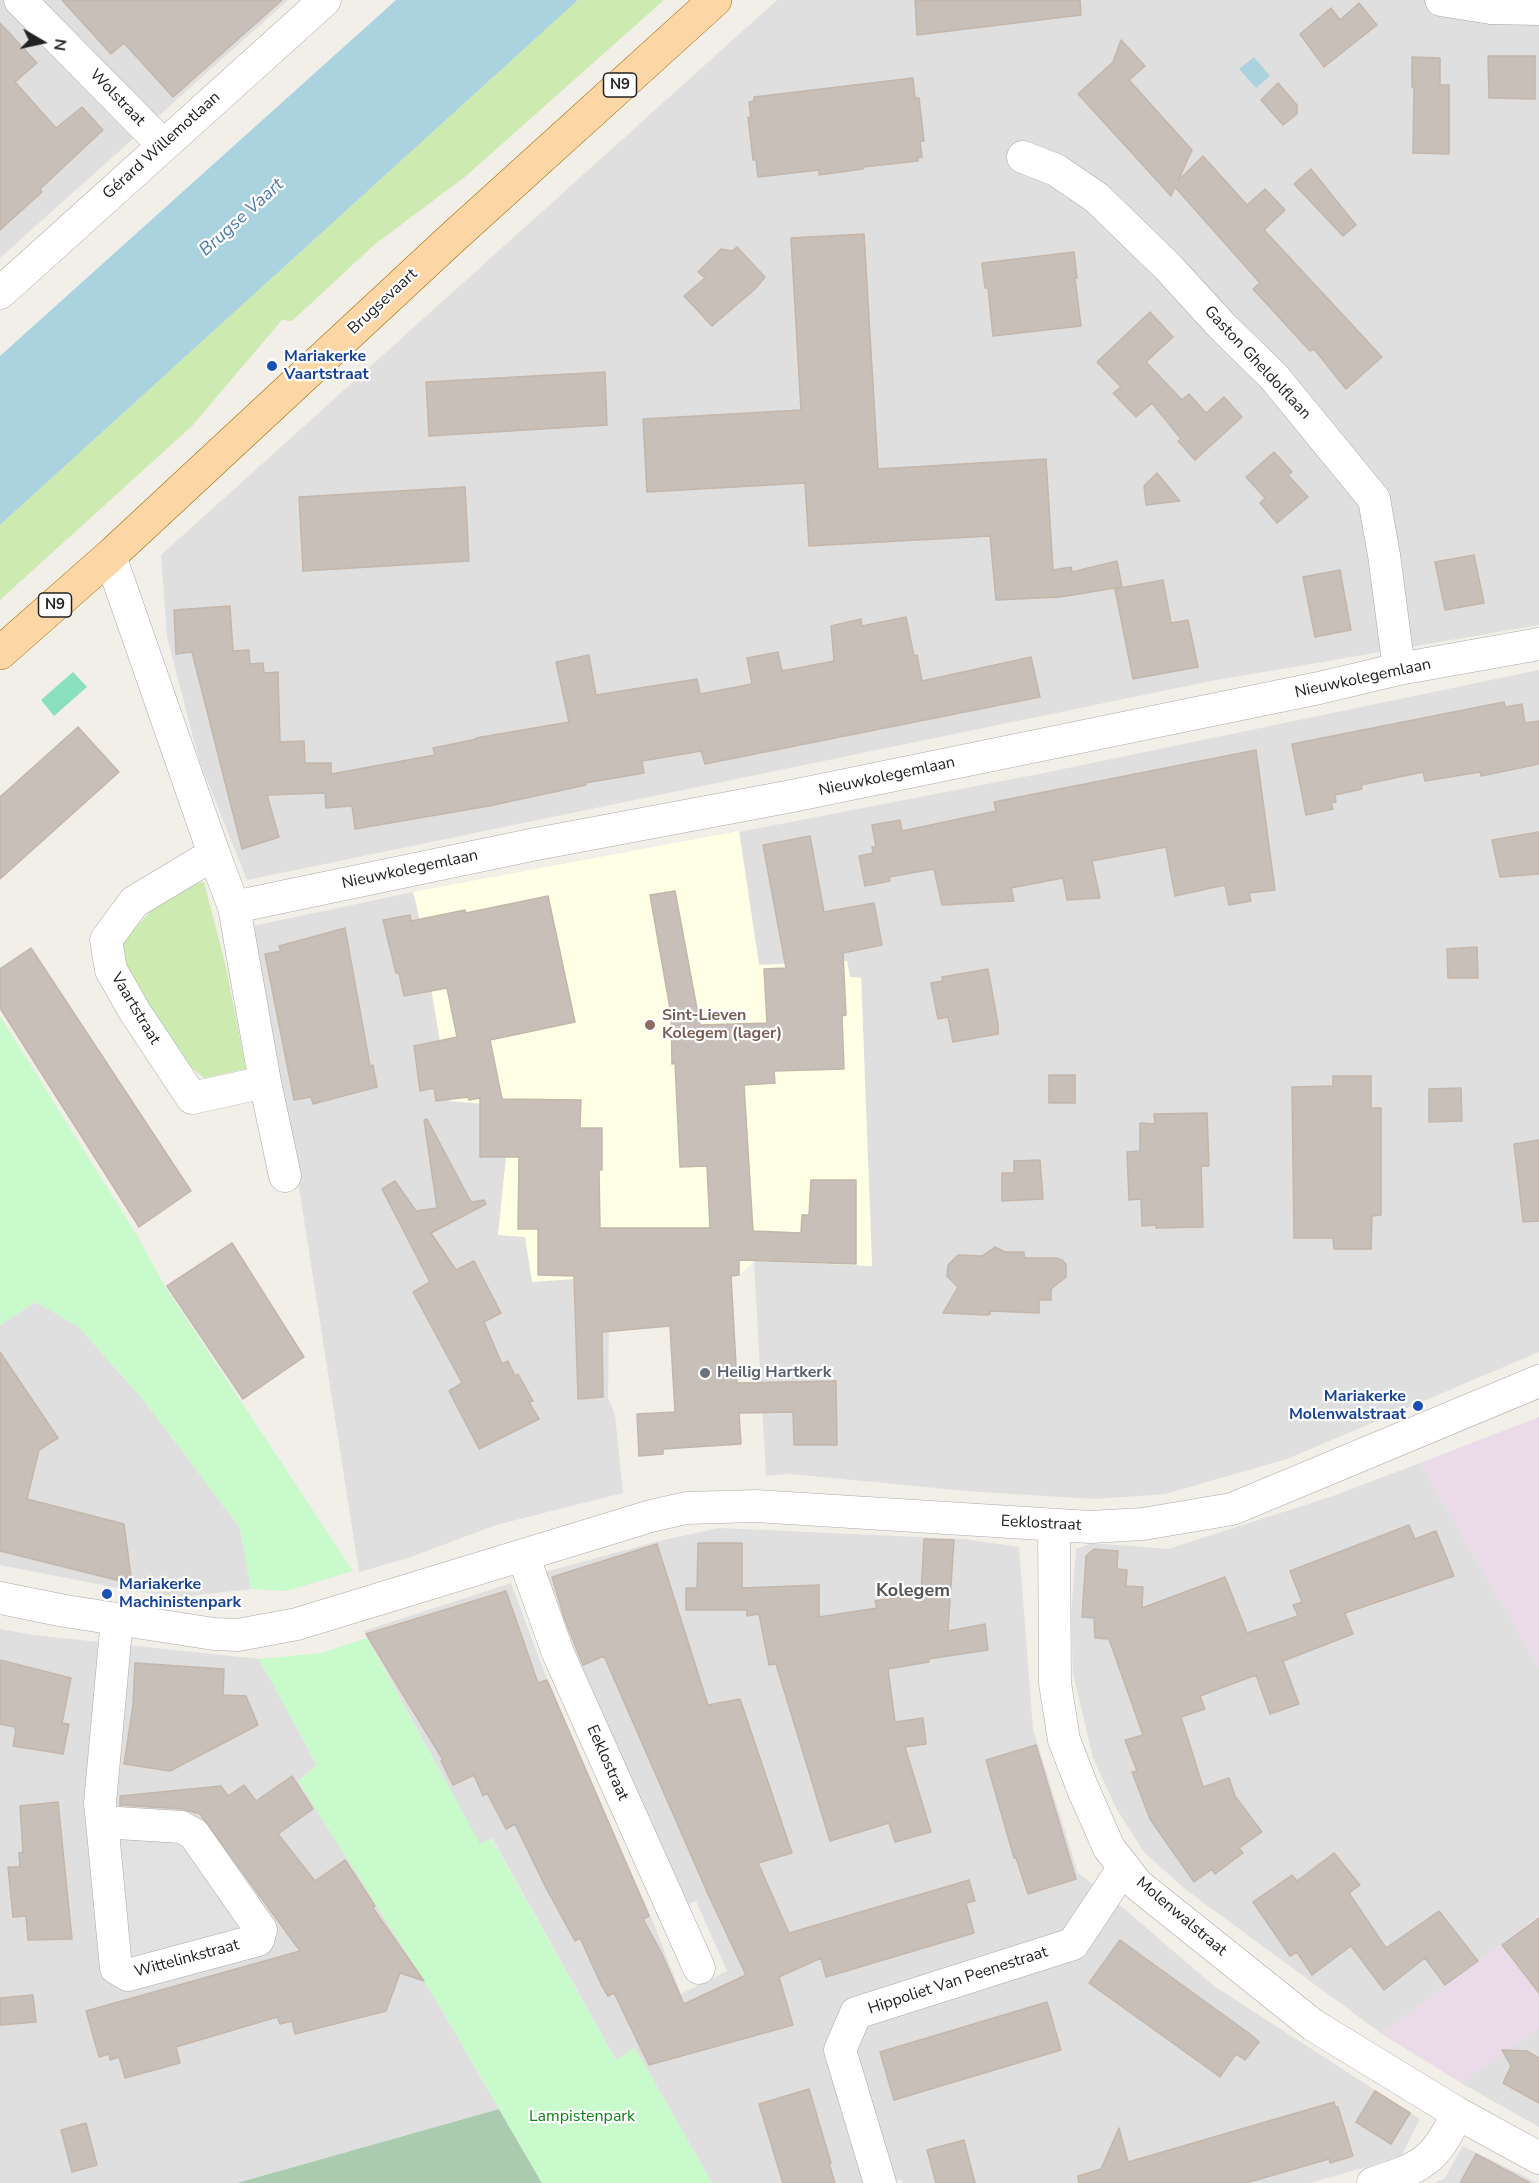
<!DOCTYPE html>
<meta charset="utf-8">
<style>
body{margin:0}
#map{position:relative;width:1539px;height:2183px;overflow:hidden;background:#f2efe9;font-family:"Nunito Sans",sans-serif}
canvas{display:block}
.north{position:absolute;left:12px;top:12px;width:60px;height:60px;-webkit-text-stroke:4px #fff;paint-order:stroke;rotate:99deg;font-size:16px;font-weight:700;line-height:24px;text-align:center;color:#222}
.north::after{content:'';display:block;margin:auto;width:21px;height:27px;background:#222;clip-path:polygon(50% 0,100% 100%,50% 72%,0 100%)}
</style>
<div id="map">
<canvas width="1539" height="2183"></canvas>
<div class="north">N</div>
</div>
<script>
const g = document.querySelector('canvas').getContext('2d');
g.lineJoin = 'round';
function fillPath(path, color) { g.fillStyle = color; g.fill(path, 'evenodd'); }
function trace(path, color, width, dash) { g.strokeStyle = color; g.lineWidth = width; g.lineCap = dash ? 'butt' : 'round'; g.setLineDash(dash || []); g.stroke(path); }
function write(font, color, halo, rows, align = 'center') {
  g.font = font + ' "Nunito Sans",sans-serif'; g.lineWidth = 4.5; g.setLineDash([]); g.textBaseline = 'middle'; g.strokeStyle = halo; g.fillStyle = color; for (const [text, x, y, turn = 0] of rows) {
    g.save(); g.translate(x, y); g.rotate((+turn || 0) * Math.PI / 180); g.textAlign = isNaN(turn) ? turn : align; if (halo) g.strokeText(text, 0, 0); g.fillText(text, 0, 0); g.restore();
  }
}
const residential = new Path2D(`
 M0,0H288L0,258Z
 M777,0H1539V625L1211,681L247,880L199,760L167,637L161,555Z
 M1539,670V1352L1287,1459L1165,1494L1095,1499L966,1491L791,1474L766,1476L754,1261L872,1265L861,978L850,977L846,961L759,965L739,832L1044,773Z
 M413,892L418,911L507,1105L506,1157L525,1237L601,1277L609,1315L608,1398L615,1415L623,1493L496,1525L408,1558L359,1572L293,1149L253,926Z
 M35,1302L78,1326L146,1403L240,1528L251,1589L179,1597L133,1591L0,1565V1325Z
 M1420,1463L1539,1667V1916L1382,2034L1185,1889L1144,1852L1117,1810L1093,1758L1073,1673L1071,1616L1076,1549L1091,1543L1168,1549L1333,1496Z
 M719,1528L964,1539L1019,1547L1033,1729L1078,1873L1121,1906L1214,1986L1420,2119L1401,2157L1310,2183H903L901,2179L890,2183H712L635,2048L616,2060L492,1838L480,1845L364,1631L511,1583L549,1685L652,1919L681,1994L727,1971L696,1901L682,1906L583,1684L545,1572L659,1541Z
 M0,1629L34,1635L259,1659L317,1765L299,1780L436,2000L499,2109L237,2183H0Z
 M1539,2026V2127L1461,2083L1478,2066Z
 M1463,2146L1538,2183H1432L1444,2179Z`);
const industrial = new Path2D(`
 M1539,1417V1667L1420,1463Z
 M1539,1916V2029L1461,2083L1382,2034Z`);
const education = new Path2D(`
 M739,831L759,965L847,961L850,977L861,978L872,1266L755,1261L739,1275L601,1277L532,1282L525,1237L498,1235L506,1157V1106L450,1101L418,911L413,892Z`);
const grass = new Path2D(`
 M578,0H664L466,176L374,245L292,321L282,320L192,426L0,600V525Z
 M190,880L198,883L204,882L226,967L246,1069L204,1078L183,1061L121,963L120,944L167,894Z`);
const cemetery = new Path2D(`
 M499,2109L542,2183H237Z`);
const park = new Path2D(`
 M0,1016L135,1232L166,1288L353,1571L286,1591L251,1589L240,1528L146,1403L78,1326L35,1302L0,1325Z
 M367,1638L480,1844L491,1838L616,2060L635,2048L712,2183H542L436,2000L298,1781L317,1765L259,1659L321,1653Z`);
const pitch = new Path2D(`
 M73,672L87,687L54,716L41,700Z`);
const parking = new Path2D(`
 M113,1838L187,1841L242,1922L240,1937L126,1969Z`);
const water = new Path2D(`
 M396,0H578L0,525V356Z
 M1254,57L1270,76L1256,88L1239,69Z`);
const building = new Path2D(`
 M62,0H282L173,97L124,43L111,54Z
 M915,0H1080L1081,15L917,35Z
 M1359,3L1377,25L1324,67L1300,34L1331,8L1340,20Z
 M0,23L37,63L15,82L56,128L82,107L103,130L40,189L42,192L0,230Z
 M1121,40L1145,66L1129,80L1192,150L1178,181L1203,156L1247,205L1265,189L1285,210L1264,230L1382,357L1346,389L1314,349L1310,351L1253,289L1260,283L1175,187L1171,196L1078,94L1113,62Z
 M1488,56H1535V99L1489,98Z
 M1412,57L1440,58V85H1449V154L1413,153L1414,87H1412Z
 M913,78L915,98H919L924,141H920L922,157L918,158V161L863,167V169L819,175V170L758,177L756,160H753L748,117L751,118L749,102L754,101V97Z
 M1278,83L1297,105V114L1283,125L1261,100Z
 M1311,169L1356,225L1343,236L1294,184Z
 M864,234L878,469L1046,459L1053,570L1071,567L1072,572L1117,561L1122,587L1060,597L996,600L990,536L809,546L805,483L647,492L643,419L801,410L791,238Z
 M737,247L765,277L755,289L712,326L684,296L705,278L698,272L721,249L732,251Z
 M1074,252L1077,278H1075L1081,326L993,336L988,288H985L982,263Z
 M1150,312L1173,337L1146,362L1182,400L1189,394L1206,413L1224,397L1242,417L1195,460L1178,441L1181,439L1152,403L1136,417L1113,393L1121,387L1097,362Z
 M605,372L607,425L429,436L426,382Z
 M1274,452L1292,472L1288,475L1308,497L1277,523L1260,503L1265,498L1246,477Z
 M1157,473L1180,501L1146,505L1144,486Z
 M465,487L469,561L303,571L299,497Z
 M1474,555L1484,603L1445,610L1435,562Z
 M1340,570L1351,630L1315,637L1303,577Z
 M1163,580L1171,623L1188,620L1198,667L1133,679L1115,589Z
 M230,606L233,651L249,650L250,664L263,663L264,673L278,672L280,742L304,741L305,763H331V774L435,755L433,748L477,739L476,738L569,722L556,662L589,655L596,695L697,679L700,694L752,684L747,658L778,652L782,671L834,661L831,626L861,619L862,626L906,617L914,656L917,655L922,681L1031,657L1040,697L705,764L701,751L642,761L644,773L585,783L586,785L489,806L355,829L352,806L326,808L325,793L267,795L279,837L242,849L192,652L176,654L175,631L174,610Z
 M1504,702L1505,707L1522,704L1525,723L1539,721V764L1481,776L1480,772L1425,781L1423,772L1361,785L1362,789L1335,795L1336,802L1331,803L1333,809L1306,815L1292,744Z
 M78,727L119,772L0,879V797Z
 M1256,750L1275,890L1249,893L1251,901L1229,905L1225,885L1175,896L1166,847L1092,861L1100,898L1067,900L1063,878L1011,888L1014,901L942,905L934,869L889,877L890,881L865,886L859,856L873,853L872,847H876L872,825L900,820L902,831L996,811L994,802Z
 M1539,832V874L1500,877L1492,840Z
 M810,836L824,912L874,903L882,945L843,953L846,1015L842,1016L844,1069L774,1071L775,1083L744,1085L753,1231L801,1233L802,1215H809L811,1180H856V1264L739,1260V1275L731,1276L737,1383L836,1381L837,1445H794L793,1412L739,1413L741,1444L663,1449V1454L639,1456L637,1414L675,1412L670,1326L602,1332L603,1397L578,1399L574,1276L538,1275V1229H518L519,1157H480V1098L469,1100L468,1097L436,1101L434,1088L420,1091L414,1046L457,1037L447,988L404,996L399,973H396L383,920L410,915L411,921L465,910L466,913L548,896L575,1022L490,1040L502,1099L581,1100L580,1128H602V1170H599L600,1228H710L707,1166L680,1167L675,1063L672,1064L671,1014L650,895L675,891L700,1025L767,1023L764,969L786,968L763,845Z
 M345,928L370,1066L373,1065L377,1087L313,1104L311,1097L294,1100L265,954L281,951L279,946Z
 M1477,947L1478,978H1448L1447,949Z
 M31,948L191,1191L139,1227L0,1008V969Z
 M988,969L998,1024V1034L953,1042L948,1017L938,1019L931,983L943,981L942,977Z
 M1049,1075H1075V1103H1049Z
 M1333,1076H1371V1108H1381V1215L1372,1216L1371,1249H1334L1333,1238H1294L1292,1087L1333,1086Z
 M1461,1088L1462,1121L1429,1122V1089Z
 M1207,1113L1209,1166H1201L1203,1227L1156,1228V1225L1142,1226L1141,1199L1129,1200L1127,1152L1140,1151V1123L1155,1124L1154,1114Z
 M427,1119L471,1202L484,1200L486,1204L431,1233L456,1270L474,1261L501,1313L484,1322L502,1364L508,1361L515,1376L518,1374L533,1401L529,1402L539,1419L479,1449L449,1391L462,1383L413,1292L430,1282L382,1189L395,1181L416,1211L437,1208L424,1120Z
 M1539,1140V1221L1523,1222L1514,1144Z
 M1040,1160L1043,1199L1002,1201V1173H1014V1161Z
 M232,1243L304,1357L243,1399L167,1286Z
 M995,1247L1005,1252H1024V1258H1056L1062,1260L1066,1264V1277L1051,1289V1300H1039V1313L990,1311V1314L987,1315L943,1313L958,1287L947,1276L948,1265L958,1255L982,1256Z
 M0,1352L58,1438L39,1450L27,1499L124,1524L132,1584L0,1551Z
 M1409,1525L1415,1539L1436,1531L1454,1576L1345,1613L1353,1634L1283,1661L1299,1704L1270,1714L1256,1675L1200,1696L1205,1709L1181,1717L1203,1787L1229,1778L1235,1796L1262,1832L1239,1848L1243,1853L1215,1874L1212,1869L1194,1882L1150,1819L1132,1772L1137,1771L1125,1740L1143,1735L1109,1639L1095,1638L1094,1618L1082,1617L1086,1556L1094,1549L1118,1551L1117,1569L1127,1570L1126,1586L1143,1587L1142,1608L1225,1577L1247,1633L1298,1616L1293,1605L1302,1602L1290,1571Z
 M924,1539L954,1540L948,1631L985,1624L988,1650L928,1659L929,1662L888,1669L895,1722L923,1718L926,1744L905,1747L931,1832L895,1842L889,1823L830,1841L776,1664L769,1665L759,1614L747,1616V1610H686V1588H697L698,1543H742V1588L819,1585V1617L877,1608L875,1601L921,1593Z
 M657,1544L708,1705L740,1699L792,1853L758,1863L789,1933L969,1880L975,1901L966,1903L974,1933L826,1977L821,1958L779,1977L793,2025L649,2065L614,1993L608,1996L601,1984L580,1938L575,1941L545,1886L515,1824L506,1829L487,1793L483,1796L474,1775L453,1785L441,1761L443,1760L366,1634L506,1591L538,1683L547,1680L649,1916L643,1919L661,1952L684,2004L746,1975L708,1894L604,1656L583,1665L565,1620L552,1577Z
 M0,1660L71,1678L62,1723L69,1724L63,1754L13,1746L16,1730H15V1727L0,1724Z
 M135,1663L224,1669L223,1695L246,1696L258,1725L170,1771L124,1764L133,1705Z
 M1036,1745L1076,1879L1028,1894L1016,1858H1014L986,1760Z
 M292,1776L313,1809L278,1834L315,1881L345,1860L375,1906L373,1908L424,1981L400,1973L386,2011L295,2034L292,2021L280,2024L277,2017L176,2047L180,2063L125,2078L119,2057L110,2060L109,2054L99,2057L86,2011L300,1951L200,1814L182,1809L120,1805V1796L221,1786L228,1796L244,1785L256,1801Z
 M58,1802L72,1939L28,1940L26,1916L13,1917L8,1867H20L19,1853L23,1852L20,1806Z
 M1334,1853L1360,1885L1349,1893L1386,1948L1439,1911L1478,1961L1445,1985L1425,1958L1384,1990L1351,1946L1312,1975L1297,1952L1290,1956L1253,1902L1292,1875L1297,1881Z
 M1539,1918V1993L1502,1945Z
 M1120,1940L1250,2034L1259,2042L1245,2060L1236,2054L1220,2077L1089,1983Z
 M33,1995L36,2022L0,2025V1998Z
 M1047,2002L1061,2050L894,2100L880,2052Z
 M1502,2050L1527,2051L1539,2058V2103L1503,2083L1511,2066Z
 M809,2089L831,2163H829L835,2183H783L759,2104Z
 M1375,2091L1410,2113L1391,2144L1356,2122Z
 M1334,2102L1335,2107H1338L1353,2156L1330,2163L1329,2159L1246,2183H1079L1078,2176L1101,2169L1119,2128L1128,2162Z
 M86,2123L97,2165L72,2172L61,2130Z
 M964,2140L975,2183H936L927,2150Z
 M1476,2154L1530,2183H1460Z`);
const minor = new Path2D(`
 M20,0L163,145
 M1441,0L1491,8L1539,9
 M1023,157L1056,170L1097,198L1168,267L1222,326L1274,377L1374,499L1384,555L1399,669
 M0,293L325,0
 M110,556L214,854L234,907L265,1082L285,1176
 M214,854L134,902L106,940L111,970L135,1012L192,1098L265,1082
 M234,907L531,845L792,796L1319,688L1399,669L1539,644
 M1054,1525L1055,1683L1064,1740L1083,1789L1109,1848L1138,1885L1313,2025L1457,2113L1539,2158
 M523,1555L558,1653L699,1968
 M0,1598L65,1611L214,1634L238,1635L297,1624L651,1516L686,1508L756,1506L1090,1527L1143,1524L1232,1509L1539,1381
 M102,1822L116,1968L128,1975L258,1940L261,1930L194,1834L181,1827L102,1822L100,1803L117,1619
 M880,2183L840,2050L856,2013L1073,1944L1124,1867
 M1373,2183C1421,2168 1437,2160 1457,2113`);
const major = new Path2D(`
 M0,653L110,556L450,240L715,0`);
const markers = [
 [272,366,6,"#1a4fb4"],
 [650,1025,6,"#8d6e63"],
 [705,1373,6,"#6b7280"],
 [1418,1406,6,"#1a4fb4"],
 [107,1594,6,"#1a4fb4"]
];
const shields = [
 [620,85,33],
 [55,605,33]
];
const shieldNames = [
 ["N9",620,85],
 ["N9",55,605]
];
const streetNames = [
 ["Wolstraat",117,98,46],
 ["Gérard Willemotlaan",162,146,-42],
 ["Brugsevaart",383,302,-43],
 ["Gaston Gheldolflaan",1257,363,47],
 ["Nieuwkolegemlaan",1363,679,-12],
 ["Nieuwkolegemlaan",887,777,-12],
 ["Nieuwkolegemlaan",410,870,-12],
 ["Vaartstraat",135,1009,59],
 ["Eeklostraat",1041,1524,3],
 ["Eeklostraat",607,1763,66],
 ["Molenwalstraat",1181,1917,40],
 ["Wittelinkstraat",187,1959,-15],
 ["Hippoliet Van Peenestraat",958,1981,-18]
];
const transitNames = [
 ["Mariakerke",284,357],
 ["Vaartstraat",284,375],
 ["Mariakerke",1406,1397,"right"],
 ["Molenwalstraat",1406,1415,"right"],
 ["Mariakerke",119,1585],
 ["Machinistenpark",119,1603]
];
const educationNames = [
 ["Sint-Lieven",662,1016],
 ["Kolegem (lager)",662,1034]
];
const worshipNames = [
 ["Heilig Hartkerk",717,1373]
];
const parkNames = [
 ["Lampistenpark",582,2117]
];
const waterNames = [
 ["Brugse Vaart",242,218,-42]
];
const neighbourhoodNames = [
 ["Kolegem",913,1592]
];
fillPath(residential, '#e0dfdf');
fillPath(industrial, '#ebdbe8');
fillPath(education, '#ffffe5');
fillPath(grass, '#cdebb0');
fillPath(cemetery, '#aacbaf');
fillPath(park, '#c8facc');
fillPath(pitch, '#88e0be');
fillPath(parking, '#e2e2e2');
fillPath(water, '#aad3df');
fillPath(building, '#c7bfb8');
trace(building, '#c4b6ab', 1.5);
trace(minor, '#a9a9a9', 33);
trace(major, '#a06b00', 34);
trace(minor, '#fff', 32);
trace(major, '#fcd6a4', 33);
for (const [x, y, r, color] of markers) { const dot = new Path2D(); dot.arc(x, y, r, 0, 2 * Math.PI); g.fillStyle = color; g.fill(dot); trace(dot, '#fff', 2); }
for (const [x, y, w] of shields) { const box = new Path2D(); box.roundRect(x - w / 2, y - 12, w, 24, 4.5); g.fillStyle = '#fff'; g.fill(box); trace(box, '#222', 1.5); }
write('bold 15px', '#222', null, shieldNames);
write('16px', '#222', '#fff', streetNames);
write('bold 16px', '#164399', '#fff', transitNames, 'left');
write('bold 16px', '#785e54', '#fff', educationNames, 'left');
write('bold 16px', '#5b616d', '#fff', worshipNames, 'left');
write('16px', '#0c8416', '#fff', parkNames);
write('italic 18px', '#4a7aab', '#fff', waterNames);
write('bold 18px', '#555', '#fff', neighbourhoodNames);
</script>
